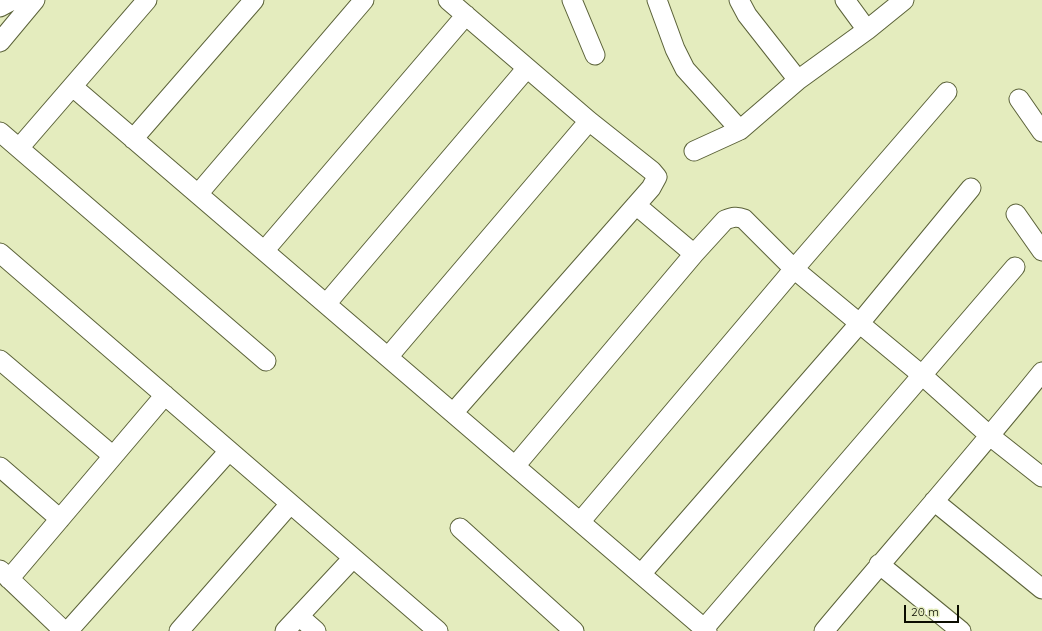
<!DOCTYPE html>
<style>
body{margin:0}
#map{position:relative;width:1042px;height:631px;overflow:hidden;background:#e4ecbe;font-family:Quicksand,sans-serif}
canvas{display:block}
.scale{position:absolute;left:904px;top:605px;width:55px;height:18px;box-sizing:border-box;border:2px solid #0b0d01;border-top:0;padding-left:5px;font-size:12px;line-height:14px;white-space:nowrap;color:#0b0d01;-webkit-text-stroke:3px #e4ecbe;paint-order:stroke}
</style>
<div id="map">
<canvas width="1042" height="631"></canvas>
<div class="scale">20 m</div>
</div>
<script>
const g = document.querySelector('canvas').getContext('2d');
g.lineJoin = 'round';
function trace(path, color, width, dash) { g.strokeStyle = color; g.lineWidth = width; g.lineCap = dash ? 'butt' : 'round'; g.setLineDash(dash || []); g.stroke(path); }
const minor = new Path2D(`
 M448,0L589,121L652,171L657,177L651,188L453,413
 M572,0L595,55
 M657,0L675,49L685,69L740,130
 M739,0L747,15L798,80
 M845,0L867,30
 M0,7L13,0
 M0,42L35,0
 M73,87L707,631
 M1019,99L1042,132
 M0,132L266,361
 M133,139L254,0
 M19,148L147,0
 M694,151L740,130L798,80L867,30L904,0
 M198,194L364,0
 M636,205L694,254
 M1016,214L1042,251
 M264,251L466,15
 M0,253L438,631
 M326,304L527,68
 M388,357L589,121
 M0,360L113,456
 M515,466L694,254L725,220C733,217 737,216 744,219L794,269L923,376L990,436L1042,477
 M0,467L60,519
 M934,501L1042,589
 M580,522L794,269L947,92
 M460,528L574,631
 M879,564L961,631
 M0,570L64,631
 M641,574L859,324L971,188
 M9,579L165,395
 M299,616L316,631
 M68,631L229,451
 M179,631L290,504
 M285,631L353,558
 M702,631L1015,267
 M824,631C897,544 971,460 1042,372`);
trace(minor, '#5b6239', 21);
trace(minor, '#fff', 19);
</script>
